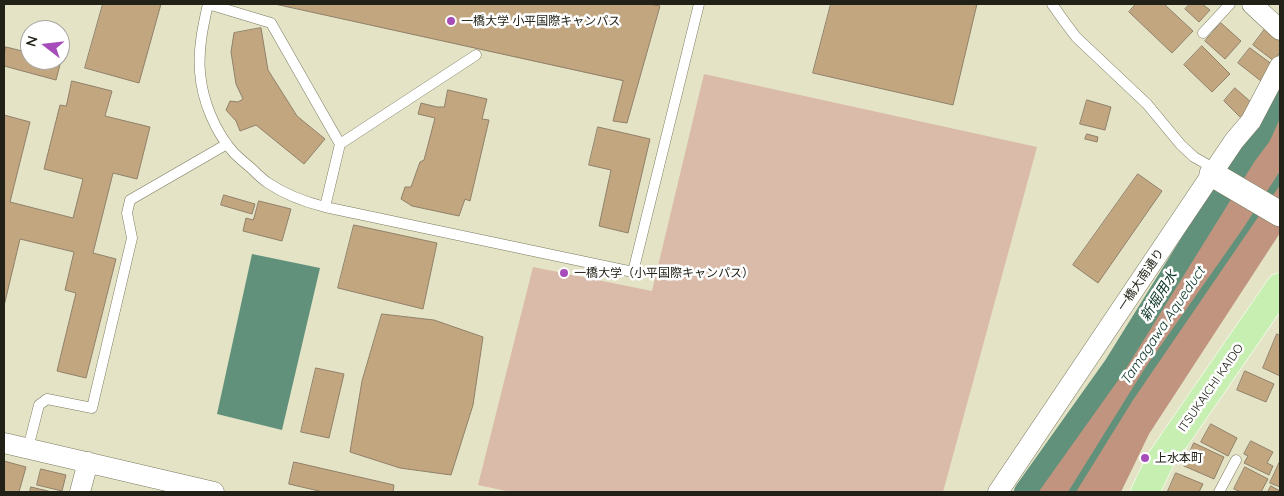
<!DOCTYPE html>
<meta charset="utf-8">
<style>
body{margin:0}
#map{position:relative;width:1284px;height:496px;overflow:hidden;background:#e4e3c6;font-family:Quicksand,sans-serif}
canvas{display:block}
.frame{position:absolute;inset:0;border:5px solid #212117;pointer-events:none}
.north{position:absolute;left:20px;top:20px;width:50px;height:50px;box-sizing:border-box;background:#fff;border:1px solid #a6a6a2;border-radius:50%;rotate:286deg;font-size:14px;font-weight:700;line-height:20px;text-align:center;color:#212117}
.north::after{content:'';display:block;margin:auto;width:18px;height:22px;background:#a74db9;clip-path:polygon(50% 0,100% 100%,50% 72%,0 100%)}
</style>
<div id="map">
<canvas width="1284" height="496"></canvas>
<div class="frame"></div>
<div class="north">N</div>
</div>
<script>
const g = document.querySelector('canvas').getContext('2d');
g.lineJoin = 'round';
function fillPath(path, color) { g.fillStyle = color; g.fill(path, 'evenodd'); }
function trace(path, color, width, dash) { g.strokeStyle = color; g.lineWidth = width; g.lineCap = dash ? 'butt' : 'round'; g.setLineDash(dash || []); g.stroke(path); }
function write(font, color, halo, rows, align = 'center') {
  g.font = font + ' Quicksand,"Noto Sans JP",sans-serif'; g.lineWidth = 5; g.setLineDash([]); g.textBaseline = 'middle'; g.strokeStyle = halo; g.fillStyle = color; for (const [text, x, y, turn = 0] of rows) {
    g.save(); g.translate(x, y); g.rotate((+turn || 0) * Math.PI / 180); g.textAlign = isNaN(turn) ? turn : align; if (halo) g.strokeText(text, 0, 0); g.fillText(text, 0, 0); g.restore();
  }
}
const green = new Path2D(`
 M704,74L1037,147L943,492H511L478,485L533,267L652,291Z`);
const forest = new Path2D(`
 M1280,86V233L1149,434L1121,492H1018L1065,428L1214,201L1256,134Z`);
const water = new Path2D(`
 M1280,171V185L1133,400L1076,492H1068L1145,368L1244,227Z
 M252,254L320,268L282,430L217,414Z`);
const canal = new Path2D(`
 M1025,492L1114,367L1245,156L1260,136L1280,92`);
const building = new Path2D(`
 M103,4H161L139,83L85,68Z
 M275,4H649L660,6L627,123L613,121L623,81Z
 M831,4H977L953,105L813,73Z
 M1136,4H1164L1193,31L1172,53L1129,12Z
 M1190,4H1202L1210,10L1199,22L1185,9Z
 M1221,23L1241,41L1225,59L1205,41Z
 M261,28L268,70L297,116L325,139L304,164L256,125L240,131L236,121L226,110L230,101L238,102L243,99L236,84L231,52L234,33Z
 M1265,29L1280,41V52L1274,61L1253,45Z
 M1202,46L1230,74L1212,92L1184,65Z
 M6,47L30,53V60H56L61,61L56,80L4,66V57Z
 M1250,48L1273,65L1261,81L1238,63Z
 M72,81L112,91L105,116L150,127L137,179L113,173L93,253L116,259L86,378L57,371L76,293L65,290L74,252L20,239L4,306V115L30,122L10,202L73,218L83,179L44,169L60,105L66,106Z
 M1235,88L1253,104L1241,118L1224,101Z
 M448,90L487,99L482,119L489,120L470,201L465,199L459,216L412,206L401,199L405,187H411L420,162L424,160L435,118L418,114L421,103L437,107H444Z
 M1087,100L1111,107L1105,130L1080,124Z
 M598,127L650,139L628,233L599,226L611,170L589,165Z
 M1087,134L1098,137L1097,142L1085,139Z
 M1138,174L1162,191L1098,283L1073,265Z
 M224,195L255,204L252,214L221,205Z
 M259,201L291,209L282,241L243,231L246,218L253,220Z
 M354,225L437,243L423,309L338,288Z
 M382,314L434,320L483,337L473,405L451,475L400,468L350,452L362,381Z
 M1277,334L1280,336V376L1263,368Z
 M316,368L344,374L329,438L301,432Z
 M1245,371L1274,384L1266,402L1237,390Z
 M1211,424L1237,438L1228,456L1201,442Z
 M1251,441L1273,452L1267,463L1273,466L1269,475L1244,463L1248,456L1244,454Z
 M1194,443L1224,457L1214,479L1184,466Z
 M4,461L26,467L19,492H4Z
 M1280,461V487L1270,483Z
 M294,462L394,485L393,492H323L289,484Z
 M1245,467L1268,479L1261,492H1241L1234,489Z
 M41,469L66,475L62,491L37,485Z
 M1176,473L1203,484L1199,492H1172L1168,491Z
 M1271,486L1280,491V492H1268Z
 M31,487L52,492H30Z`);
const service = new Path2D(`
 M208,4C203,26 198,49 200,72C202,100 215,132 234,153C239,158 245,163 251,168C256,173 262,179 268,183C286,195 305,202 325,207L633,272L699,4
 M208,4L271,23L340,144L325,207
 M1052,4L1064,21L1076,37L1147,104L1181,145L1194,157L1215,169
 M1203,33L1230,4
 M340,144L476,55
 M28,448L39,405L47,399L92,408L132,238L127,213L130,200L227,144
 M1219,492L1236,460`);
const minor = new Path2D(`
 M1252,4L1280,30
 M4,443L214,492
 M80,492L88,462
 M998,492L1234,141L1251,121L1280,66`);
const tertiary = new Path2D(`
 M1212,174L1280,214`);
const primary = new Path2D(`
 M1145,492L1160,461L1280,287`);
const markers = [
 [451,21,5,"#a74db9"],
 [564,273,5,"#a74db9"],
 [1145,458,5,"#a74db9"]
];
const poiNames = [
 ["一橋大学 小平国際キャンパス",461,21],
 ["一橋大学（小平国際キャンパス）",574,273],
 ["上水本町",1155,458]
];
const streetNames = [
 ["一橋大南通り",1141,280,-56],
 ["ITSUKAICHI KAIDO",1211,388,-55]
];
const waterNames = [
 ["新堀用水",1159,296,-58],
 ["Tamagawa Aqueduct",1163,326,-56]
];
fillPath(green, '#dabaa9');
fillPath(forest, '#c0947e');
fillPath(water, '#61917b');
trace(canal, '#61917b', 22);
fillPath(building, '#c1a680');
trace(building, '#908069', 1);
trace(service, '#7a795f', 11);
trace(minor, '#7a795f', 21);
trace(tertiary, '#7a795f', 26);
trace(primary, '#fff', 29);
trace(service, '#fff', 10);
trace(minor, '#fff', 20);
trace(tertiary, '#fff', 25);
trace(primary, '#c8efb2', 28);
for (const [x, y, r, color] of markers) { const dot = new Path2D(); dot.arc(x, y, r, 0, 2 * Math.PI); g.fillStyle = color; g.fill(dot); trace(dot, '#fff', 2); }
write('12px', '#212117', '#fff', poiNames, 'left');
write('12px', '#212117', '#fff', streetNames);
write('italic 14px', '#093424', '#fff', waterNames);
</script>
